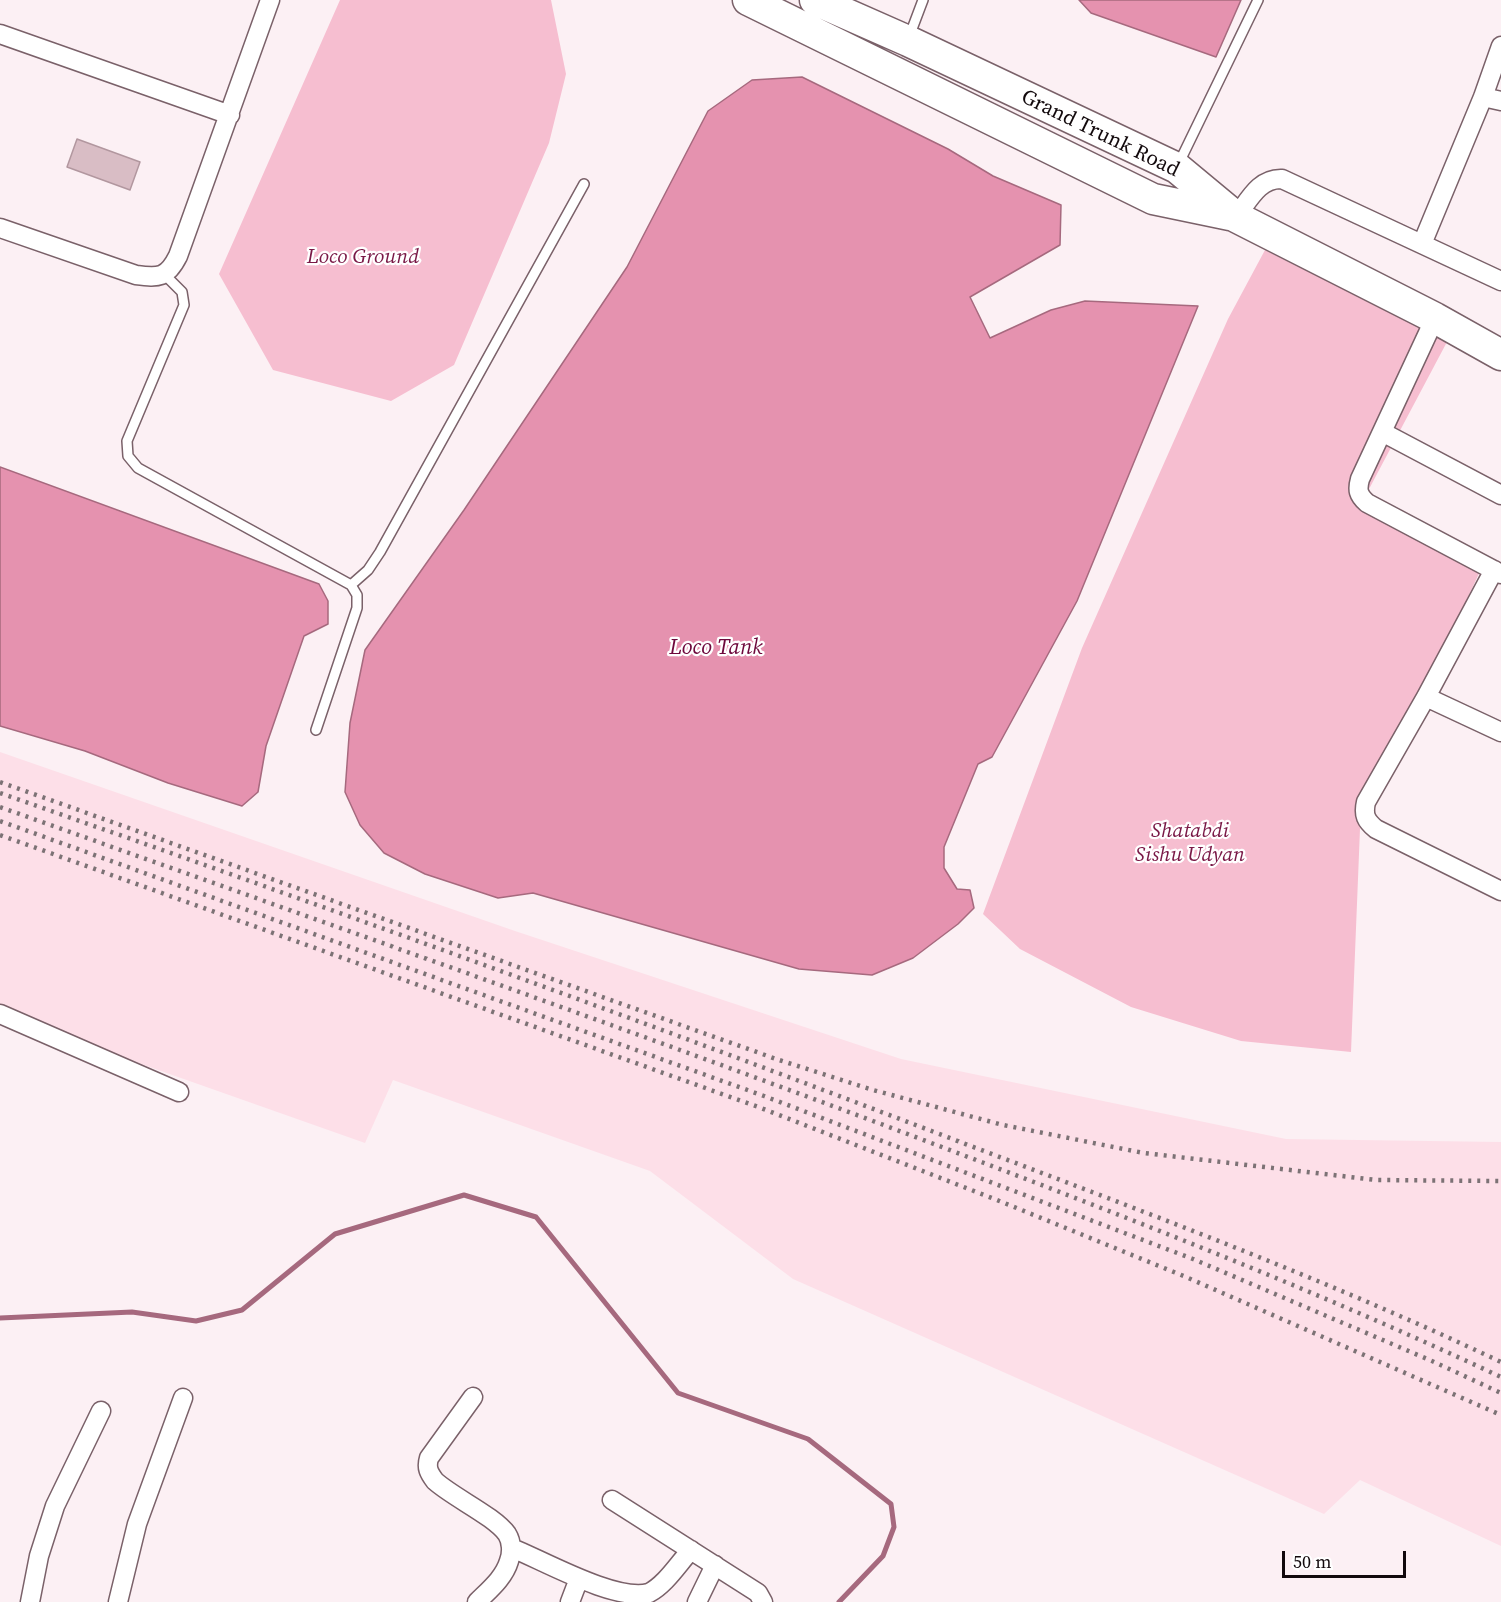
<!DOCTYPE html>
<style>
body{margin:0}
#map{position:relative;width:1501px;height:1602px;overflow:hidden;background:#fcf0f4;font-family:"Source Serif 4",serif}
canvas{display:block}
.scale{position:absolute;left:1282px;top:1551px;width:124px;height:27px;box-sizing:border-box;border:3px solid #12090c;border-top:0;padding-left:8px;font-size:18px;line-height:21px;white-space:nowrap;color:#12090c;-webkit-text-stroke:4px #fff;paint-order:stroke}
</style>
<div id="map">
<canvas width="1501" height="1602"></canvas>
<div class="scale">50 m</div>
</div>
<script>
const g = document.querySelector('canvas').getContext('2d');
g.lineJoin = 'round';
function fillPath(path, color) { g.fillStyle = color; g.fill(path, 'evenodd'); }
function trace(path, color, width, dash) { g.strokeStyle = color; g.lineWidth = width; g.lineCap = dash ? 'butt' : 'round'; g.setLineDash(dash || []); g.stroke(path); }
function write(font, color, halo, rows, align = 'center') {
  g.font = font + ' "Source Serif 4",serif'; g.lineWidth = 4.5; g.setLineDash([]); g.textBaseline = 'middle'; g.strokeStyle = halo; g.fillStyle = color; for (const [text, x, y, turn = 0] of rows) {
    g.save(); g.translate(x, y); g.rotate((+turn || 0) * Math.PI / 180); g.textAlign = isNaN(turn) ? turn : align; if (halo) g.strokeText(text, 0, 0); g.fillText(text, 0, 0); g.restore();
  }
}
const built = new Path2D(`
 M0,752L515,931L901,1059L1286,1139L1501,1142V1546L1360,1480L1324,1514L793,1279L650,1171L393,1080L365,1143L45,1030L0,1010Z`);
const green = new Path2D(`
 M340,0H551L566,74L549,143L454,365L391,401L273,370L219,274Z
 M1265,250L1448,340L1360,506L1482,567L1360,829L1351,1052L1241,1041L1131,1007L1020,949L983,914L1082,648L1228,319Z`);
const water = new Path2D(`
 M1079,0H1241L1216,57L1091,13Z
 M802,77L948,149L993,176L1061,205L1060,245L970,297L990,338L1051,310L1085,301L1198,306L1077,601L992,757L978,764L944,847V868L957,889L970,890L974,908L958,924L913,958L872,975L799,969L533,893L498,898L425,874L384,853L360,825L345,792L350,723L365,650L464,510L627,267L708,111L752,80Z
 M0,467L319,584L328,601V624L304,636L266,746L258,792L242,806L168,783L85,751L0,726Z`);
const stream = new Path2D(`
 M0,1318L132,1312L196,1321L242,1310L335,1234L464,1195L536,1217L678,1393L808,1439L891,1504L894,1527L883,1556L839,1602`);
const building = new Path2D(`
 M77,139L140,162L130,190L67,167Z`);
const service = new Path2D(`
 M909,37L923,0
 M1178,165L1258,0
 M165,275L182,292L184,305L127,441L128,456L138,468L351,585L357,595V608L316,730
 M351,585L368,570L380,552L584,184`);
const minor = new Path2D(`
 M0,34L230,115
 M1483,97L1501,101
 M1236,217C1249,200 1259,178 1282,179L1501,281
 M0,228L136,275C159,278 167,278 178,256L270,0
 M1422,244L1483,97L1501,46
 M1435,318L1360,479C1357,490 1358,495 1367,503L1501,574
 M1382,432L1501,495
 M1494,570L1426,697L1366,802C1363,815 1366,821 1376,829L1501,891
 M1426,697L1501,732
 M0,1014L179,1092
 M473,1397L429,1458C426,1468 429,1473 435,1481C454,1498 494,1516 507,1534C512,1542 512,1553 509,1561C504,1578 489,1590 477,1602
 M612,1500L758,1593L763,1602
 M512,1548C544,1561 616,1602 649,1593C666,1584 678,1564 691,1550
 M30,1602L39,1556L55,1506L101,1411
 M118,1602L137,1524L183,1398
 M570,1602L578,1581
 M697,1602L715,1565`);
const primary = new Path2D(`
 M748,0L1153,199L1230,215
 M815,0L908,41L1177,168L1236,217L1435,318L1501,355`);
const rail = new Path2D(`
 M0,782L779,1060L873,1090L1003,1125L1144,1153L1376,1180L1501,1181
 M0,793C320,905 639,1019 955,1140C1139,1210 1324,1278 1501,1362
 M0,807C294,912 589,1015 881,1124C1090,1203 1299,1282 1501,1377
 M0,821L764,1096L1193,1259L1432,1361L1501,1393
 M0,835L761,1108L997,1200L1186,1277L1501,1415`);
const streetNames = [
 ["Grand Trunk Road",1100,134,26]
];
const parkNames = [
 ["Loco Ground",363,258],
 ["Shatabdi",1190,832],
 ["Sishu Udyan",1190,856]
];
const waterNames = [
 ["Loco Tank",716,648]
];
fillPath(built, '#fddfe8');
fillPath(green, '#f6bed0');
fillPath(water, '#e592af');
trace(water, '#a6697e', 1.5);
trace(stream, '#a6697e', 5);
fillPath(building, '#d9bdc5');
trace(building, '#b2979f', 1.5);
trace(service, '#7a6169', 12);
trace(minor, '#7a6169', 21);
trace(primary, '#7a6169', 33);
trace(service, '#fff', 9);
trace(minor, '#fff', 18);
trace(primary, '#fff', 30);
trace(rail, '#7c7275', 4.5, [3, 6]);
write('21px', '#12090c', '#fff', streetNames);
write('italic 21px', '#791846', '#fff', parkNames);
write('italic 22px', '#6d083c', '#fff', waterNames);
</script>
